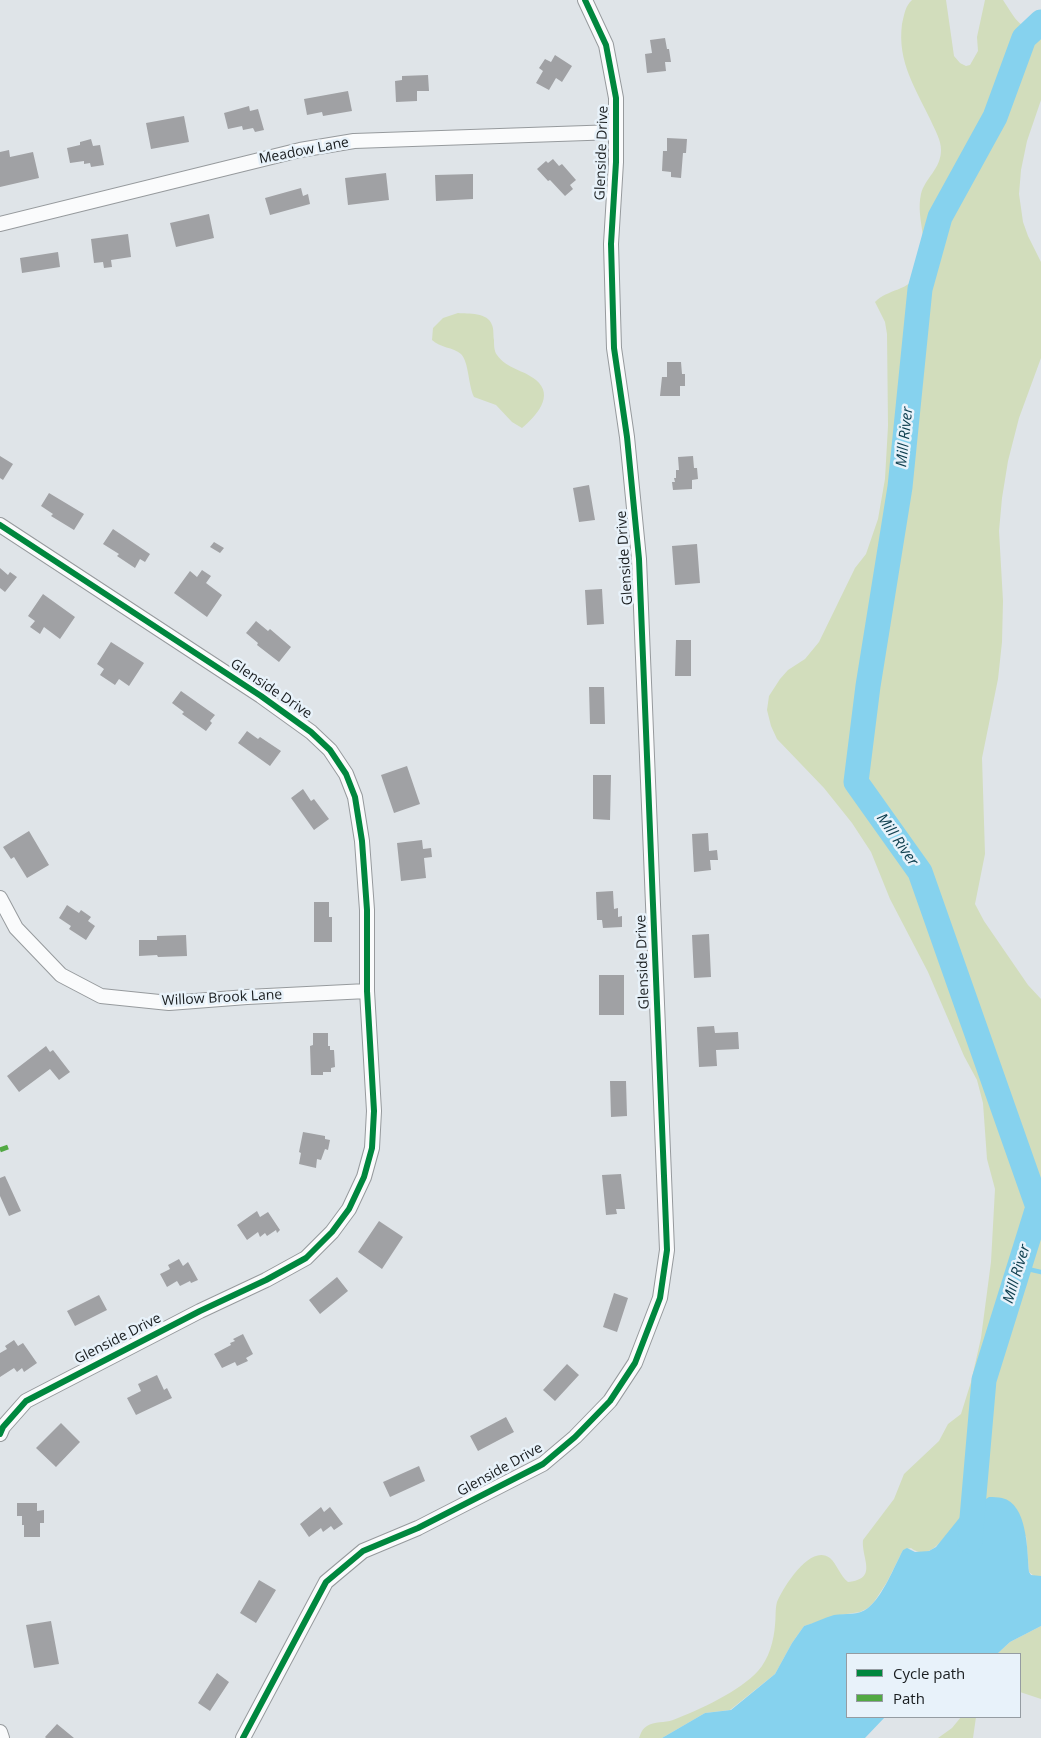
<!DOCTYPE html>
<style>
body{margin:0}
#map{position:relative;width:1041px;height:1738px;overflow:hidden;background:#dfe4e8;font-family:"Open Sans",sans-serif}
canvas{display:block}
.legend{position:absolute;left:846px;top:1653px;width:175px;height:65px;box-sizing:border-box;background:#e8f2fa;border:1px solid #959ca2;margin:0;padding:6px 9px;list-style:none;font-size:15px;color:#181c1e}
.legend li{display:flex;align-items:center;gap:10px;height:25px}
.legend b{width:25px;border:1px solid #959ca2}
</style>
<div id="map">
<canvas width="1041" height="1738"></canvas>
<ul class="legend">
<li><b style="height:6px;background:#00873e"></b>Cycle path</li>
<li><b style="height:6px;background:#52a943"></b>Path</li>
</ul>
</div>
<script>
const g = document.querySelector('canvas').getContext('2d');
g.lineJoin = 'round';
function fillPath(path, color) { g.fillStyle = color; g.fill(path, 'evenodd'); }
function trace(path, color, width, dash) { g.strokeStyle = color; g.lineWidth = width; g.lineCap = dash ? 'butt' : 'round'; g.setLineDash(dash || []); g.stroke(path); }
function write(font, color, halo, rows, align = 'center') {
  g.font = font + ' "Open Sans",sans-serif'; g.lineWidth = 5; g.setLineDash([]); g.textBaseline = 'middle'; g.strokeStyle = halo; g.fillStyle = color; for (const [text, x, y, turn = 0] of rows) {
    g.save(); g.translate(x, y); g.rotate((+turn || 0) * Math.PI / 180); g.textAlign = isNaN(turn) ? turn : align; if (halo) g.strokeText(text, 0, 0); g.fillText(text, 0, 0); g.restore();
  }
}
const green = new Path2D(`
 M912,0H946L954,56L960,63L966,66L970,65L978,51L977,37L985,0H1003C1014,16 1019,31 1041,30V100L1027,141L1021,170L1019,194L1023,222L1028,236L1041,262V358L1019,418L1008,461L1002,498L999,531L1003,601L1002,642L998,679L982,758L985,854L975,904L984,921L1028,985L1041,999V1576H1034L1029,1572L1026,1536L945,1537C936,1547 925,1559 911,1548L903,1550L887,1582L874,1602L868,1608L860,1612L840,1615L804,1626L792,1643L775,1674L730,1710L705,1713L662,1738H639C641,1733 642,1729 647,1726C654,1721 665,1723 673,1720C699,1710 740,1691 758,1671C769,1659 774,1640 775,1625C776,1618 775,1609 777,1602C783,1588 810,1543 830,1558C837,1564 840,1576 848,1582C879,1579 861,1558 863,1540L894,1499L904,1474L939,1441L948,1424L961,1414L971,1382L981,1338L991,1262L995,1189L987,1159L983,1103L977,1080L964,1056L928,972L890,899L871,852L852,823L824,788L777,739L771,726L767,710L769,696L780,679L788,670L805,659L819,642L855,568L866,554L878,519L885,479L888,426L887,334L885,322L875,302C887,289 910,291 918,273C932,243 915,221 921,194C925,178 941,169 941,150C941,140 935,130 931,121C916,89 897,62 902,24C904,16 905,6 912,0Z
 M458,313C468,314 488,312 492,325C494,329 493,336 494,340C494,345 494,351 497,355C507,369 524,370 536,380C555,396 536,416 522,428L512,422L496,405L474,397C468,385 469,362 461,354C453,347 440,348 432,340L433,328L443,318Z
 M1041,1626V1699L1020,1692V1654H997L1010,1642Z
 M961,1717H976L973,1738H938L952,1728Z`);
const water = new Path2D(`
 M989,1497C993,1497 998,1497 1002,1498C1028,1504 1027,1551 1029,1572L1031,1575L1041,1576V1626L1010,1642L997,1654H847V1717H885L865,1738H662L705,1713L731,1710L775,1674L792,1643L804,1626C814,1623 824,1618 834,1615C846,1613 858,1616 868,1608C883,1596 894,1567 903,1550L907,1548L915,1552L929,1551L936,1547L961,1516Z`);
const stream = new Path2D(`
 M1019,1267L1041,1272`);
const river = new Path2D(`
 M970,1541L984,1380L1038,1207L920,872L856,782L868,686L900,487L920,289L940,217L995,117L1024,38L1041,22`);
const building = new Path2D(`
 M665,38L667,49H669L671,62H665L666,71L647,73L645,54L652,53L650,40Z
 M555,55L572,66L562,82L556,78L549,90L536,83L543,71L539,68L545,59L551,62Z
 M428,75L429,91H417V101L396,102L395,81L402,80V76Z
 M348,91L352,111L323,116L322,112L307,115L304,99Z
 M249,106L250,111L258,109L264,130L255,132L253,128L243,130L242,126L228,129L224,113Z
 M184,116L189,142L151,149L146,123Z
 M667,138L687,139L686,153H683L681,178L671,177V172L662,171L663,151H667Z
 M91,139L93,146L100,145L104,165L91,167L90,163L84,164V161L70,163L67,148L80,145V142Z
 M9,150L10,157L33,152L39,178L0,187V152Z
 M553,159L559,166L562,164L576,180L570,185L573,189L565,196L550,180L548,181L537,169L546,161L548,163Z
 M386,173L389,200L348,205L345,178Z
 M473,174V199L436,201L435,175Z
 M301,188L303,196L308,194L310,204L270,215L265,198Z
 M209,214L214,238L176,247L170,223Z
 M128,234L131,257L111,260L112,267L104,268L103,262L94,263L91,239Z
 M58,252L60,267L22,273L20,258Z
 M667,362H681L682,374H685V386H680V396H660L662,377H667Z
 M0,456L13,464L3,480L0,478Z
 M693,456L694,468H697L698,479L692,480V489L673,490L672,482H675L674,478H676V470H679L678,457Z
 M589,485L595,520L579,522L573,488Z
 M49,493L84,514L74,530L51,516L53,514L41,506Z
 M113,529L150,554L145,562L140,559L135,568L117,556L119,554L103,544Z
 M214,542L224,548L220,553L210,547Z
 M697,544L700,583L675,585L672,546Z
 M0,568L8,575L10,572L17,577L5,592L0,588Z
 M202,570L211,576L206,583L222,595L207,617L174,593L190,571L197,577Z
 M602,589L604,624L587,625L585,590Z
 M43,594L75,617L60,639L44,627L40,634L30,627L35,621L28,616Z
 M256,621L268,631L270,629L291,647L279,662L257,645L258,643L246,633Z
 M676,640H691V676H675Z
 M111,642L144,663L129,686L119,679L115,685L100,675L104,669L97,664Z
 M589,687H604L605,724H590Z
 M181,691L215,715L210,721L212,723L206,731L182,714L184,712L172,703Z
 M247,731L258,739L260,737L281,751L270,766L238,743Z
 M407,766L420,804L394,813L381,775Z
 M593,775H611L610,820L593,819Z
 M303,789L311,801L314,799L329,819L314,830L291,798Z
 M29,831L49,865L27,878L14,857L11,859L3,847Z
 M708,833L709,851L717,850L718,860H710L711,870L694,872L692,834Z
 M422,840L423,849L431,848L432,857L424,858L426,878L401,881L397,843Z
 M613,891L614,909L618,908V917L622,916V927L603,928L602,920H597L596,892Z
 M314,902H329V917H332V942H314Z
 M67,905L79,913L81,910L91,917L88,921L95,926L86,940L69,929L71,926L59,918Z
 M709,934L711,977L694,978L692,935Z
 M186,935L187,956L158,957L157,955L139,956V940H157V936Z
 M599,975H624V1015H599Z
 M714,1026L715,1033L738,1032L739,1049L716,1050L717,1066L699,1067L697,1027Z
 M313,1033H328V1046H330V1050H334L335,1067L331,1068V1072H323V1075H311L310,1046L313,1045Z
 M46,1046L50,1052L53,1050L70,1072L59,1080L50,1069L19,1092L7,1076Z
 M610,1081H626L627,1116L611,1117Z
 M303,1132L325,1136V1139L330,1140L328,1150L325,1149L321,1160L317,1159L316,1168L299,1164L301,1153L299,1152Z
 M621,1174L625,1209H616L617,1214L606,1215L602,1175Z
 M5,1176L21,1211L9,1216L0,1196V1178Z
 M257,1211L260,1217L268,1212L280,1230L277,1233L276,1230L267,1236L265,1233L260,1237L258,1232L247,1240L237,1225Z
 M379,1221L403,1237L382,1269L358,1252Z
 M179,1259L183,1266L188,1262L198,1280L191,1283L190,1281L180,1286L177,1281L167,1287L160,1274L170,1269L168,1265Z
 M337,1277L348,1291L320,1314L309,1300Z
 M614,1293L628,1298L617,1332L603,1327Z
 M99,1295L107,1310L75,1326L67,1311Z
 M243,1334L253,1354L246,1358L248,1361L237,1366L235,1362L222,1368L214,1354L231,1345L230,1343L235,1341L233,1339Z
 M14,1340L18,1346L23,1343L37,1363L24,1372L22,1368L17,1372L14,1368L0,1377V1353L7,1349L5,1346Z
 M567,1364L579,1375L555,1401L543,1390Z
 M157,1375L164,1390L167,1388L172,1398L136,1415L127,1398L141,1391L138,1384Z
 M506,1417L514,1432L478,1451L470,1436Z
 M61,1423L80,1442L56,1467L36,1448Z
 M419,1466L425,1481L390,1497L383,1482Z
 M17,1503H37V1511L44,1510V1523H40V1537H24V1525H22V1516H17Z
 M321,1507L324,1512L330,1507L343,1524L334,1530L331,1526L323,1532L321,1528L309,1537L300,1524Z
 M259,1580L276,1590L256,1623L240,1613Z
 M51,1621L59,1664L34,1668L26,1625Z
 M217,1673L229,1682L210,1711L198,1703Z
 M57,1724L74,1738H46L45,1737Z`);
const street = new Path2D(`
 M0,224L300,150L354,141L616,132
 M0,525L261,696L311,732L330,750L346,774L355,797L362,841L367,910V991L374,1111L372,1148L364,1177L349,1209L332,1232L306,1258L266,1280L200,1311L26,1401L3,1427L0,1434
 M0,898L16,928L61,975L101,996L169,1003L247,997L367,991
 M0,1732L2,1738
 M243,1738L326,1582L363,1551L418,1528L543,1464L575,1437L610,1401L635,1363L660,1298L667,1250L639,559L627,437L614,348L611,244L616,162V98L606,45L585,0`);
const quiet = new Path2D(`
 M0,1150L8,1147`);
const cycleway = new Path2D(`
 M0,525L261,696L311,732L330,750L346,774L355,797L362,841L367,910V991L374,1111L372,1148L364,1177L349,1209L332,1232L306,1258L266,1280L200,1311L26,1401L3,1427L0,1434
 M243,1738L326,1582L363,1551L418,1528L543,1464L575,1437L610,1401L635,1363L660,1298L667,1250L639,559L627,437L614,348L611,244L616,162V98L606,45L585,0`);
const streetNames = [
 ["Meadow Lane",304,151,-11],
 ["Glenside Drive",602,153,-88],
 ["Glenside Drive",625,558,-94],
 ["Glenside Drive",271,689,34],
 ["Glenside Drive",643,962,-92],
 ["Willow Brook Lane",222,998,-3],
 ["Glenside Drive",118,1339,-27],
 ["Glenside Drive",500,1470,-29]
];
const waterNames = [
 ["Mill River",905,437,-84],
 ["Mill River",897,840,55],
 ["Mill River",1017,1274,-73]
];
fillPath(green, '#d2ddbc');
fillPath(water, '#86d2ee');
trace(stream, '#86d2ee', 4.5);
trace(river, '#86d2ee', 25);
fillPath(building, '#a0a1a4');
trace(street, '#969a9d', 16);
trace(street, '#fafbfc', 14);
trace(quiet, '#52a943', 5, [10, 5]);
trace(cycleway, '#00873e', 6);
write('14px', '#181c1e', '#e8f2fa', streetNames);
write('italic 15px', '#104050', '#e8f2fa', waterNames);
</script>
